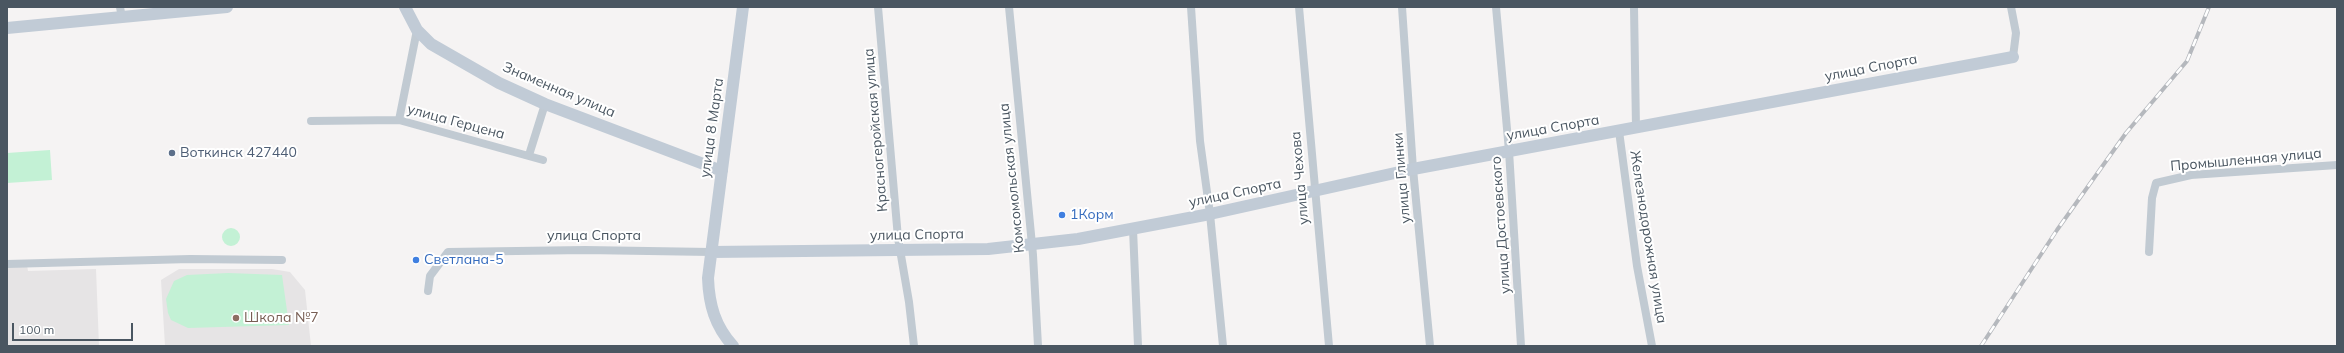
<!DOCTYPE html>
<meta charset="utf-8">
<style>
body{margin:0}
#map{position:relative;width:2344px;height:353px;overflow:hidden;background:#f5f3f3;font-family:Mulish,sans-serif}
canvas{display:block}
.frame{position:absolute;inset:0;border:8px solid #4a5661;pointer-events:none}
.scale{position:absolute;left:12px;top:323px;width:121px;height:18px;box-sizing:border-box;border:2px solid #4a5661;border-top:0;padding-left:5px;font-size:12px;line-height:14px;white-space:nowrap;color:#4a5661;-webkit-text-stroke:3px #fff;paint-order:stroke}
</style>
<div id="map">
<canvas width="2344" height="353"></canvas>
<div class="frame"></div>
<div class="scale">100 m</div>
</div>
<script>
const g = document.querySelector('canvas').getContext('2d');
g.lineJoin = 'round';
function fillPath(path, color) { g.fillStyle = color; g.fill(path, 'evenodd'); }
function trace(path, color, width, dash) { g.strokeStyle = color; g.lineWidth = width; g.lineCap = dash ? 'butt' : 'round'; g.setLineDash(dash || []); g.stroke(path); }
function write(font, color, halo, rows, align = 'center') {
  g.font = font + ' Mulish,sans-serif'; g.lineWidth = 4; g.setLineDash([]); g.textBaseline = 'middle'; g.strokeStyle = halo; g.fillStyle = color; for (const [text, x, y, turn = 0] of rows) {
    g.save(); g.translate(x, y); g.rotate((+turn || 0) * Math.PI / 180); g.textAlign = isNaN(turn) ? turn : align; if (halo) g.strokeText(text, 0, 0); g.fillText(text, 0, 0); g.restore();
  }
}
const education = new Path2D(`
 M27,265L28,271L96,269L99,346H7V266Z
 M179,269H272L290,272L305,290L311,346H165L161,280Z`);
const green = new Path2D(`
 M50,150L52,180L7,183V153Z
 M222 237a9 9 0 1 1 18 0a9 9 0 1 1-18 0Z
 M228,273L282,275L289,325L188,328L171,320L168,313L166,299L174,281L187,275Z`);
const street = new Path2D(`
 M120,7L122,18
 M878,7L898,238L909,302L914,346
 M1009,7L1033,255L1038,346
 M1191,7L1200,141L1210,214L1223,346
 M1299,7L1329,346
 M1402,7L1413,169L1430,346
 M1496,7L1509,151L1521,346
 M1634,7L1636,128
 M2011,7L2016,33L2013,57
 M399,120L417,30
 M311,121L399,120L543,160
 M1619,131L1637,266L1652,346
 M529,155L545,104
 M1133,229L1138,346
 M2149,252L2152,198L2156,183L2191,175L2337,165
 M7,264L190,259L282,260
 M428,291L430,276L448,252L585,250L711,252`);
const secondary = new Path2D(`
 M405,7L417,30L431,44L499,83L545,104L722,171
 M7,28L227,7
 M711,252L988,249L1078,239L1210,214L1413,169L2013,57
 M733,346C715,326 709,305 708,278L743,7`);
const rail = new Path2D(`
 M1981,346L2057,230L2126,133L2187,61L2209,7`);
const markers = [
 [172,153,4,"#5c6f8a"],
 [1062,215,4,"#3f7fe0"],
 [416,260,4,"#3f7fe0"],
 [236,318,4,"#8d6e63"]
];
const streetNames = [
 ["улица Спорта",1871,68,-11],
 ["Знаменная улица",559,90,23],
 ["улица Герцена",456,122,15],
 ["улица 8 Марта",712,128,-82],
 ["улица Спорта",1553,128,-10],
 ["Красногеройская улица",876,130,-95],
 ["Промышленная улица",2246,160,-5],
 ["Комсомольская улица",1012,178,-96],
 ["улица Чехова",1300,178,-95],
 ["улица Глинки",1402,178,-95],
 ["улица Спорта",1235,193,-12],
 ["улица Достоевского",1501,225,-94],
 ["улица Спорта",917,235,-1],
 ["улица Спорта",594,236],
 ["Железнодорожная улица",1648,237,81]
];
const serviceNames = [
 ["Воткинск 427440",180,153]
];
const shopNames = [
 ["1Корм",1070,215],
 ["Светлана-5",424,260]
];
const educationNames = [
 ["Школа №7",244,318]
];
fillPath(education, '#e6e4e5');
fillPath(green, '#c3f1d5');
trace(street, '#c1cad2', 8);
trace(secondary, '#c1cbd6', 12);
trace(rail, '#b5b8bd', 4);
trace(rail, '#fff', 2.5, [8]);
for (const [x, y, r, color] of markers) { const dot = new Path2D(); dot.arc(x, y, r, 0, 2 * Math.PI); g.fillStyle = color; g.fill(dot); trace(dot, '#fff', 1.5); }
write('14px', '#4a5661', '#fff', streetNames);
write('14px', '#4e5e75', '#fff', serviceNames, 'left');
write('14px', '#366cbe', '#fff', shopNames, 'left');
write('14px', '#785e54', '#fff', educationNames, 'left');
</script>
